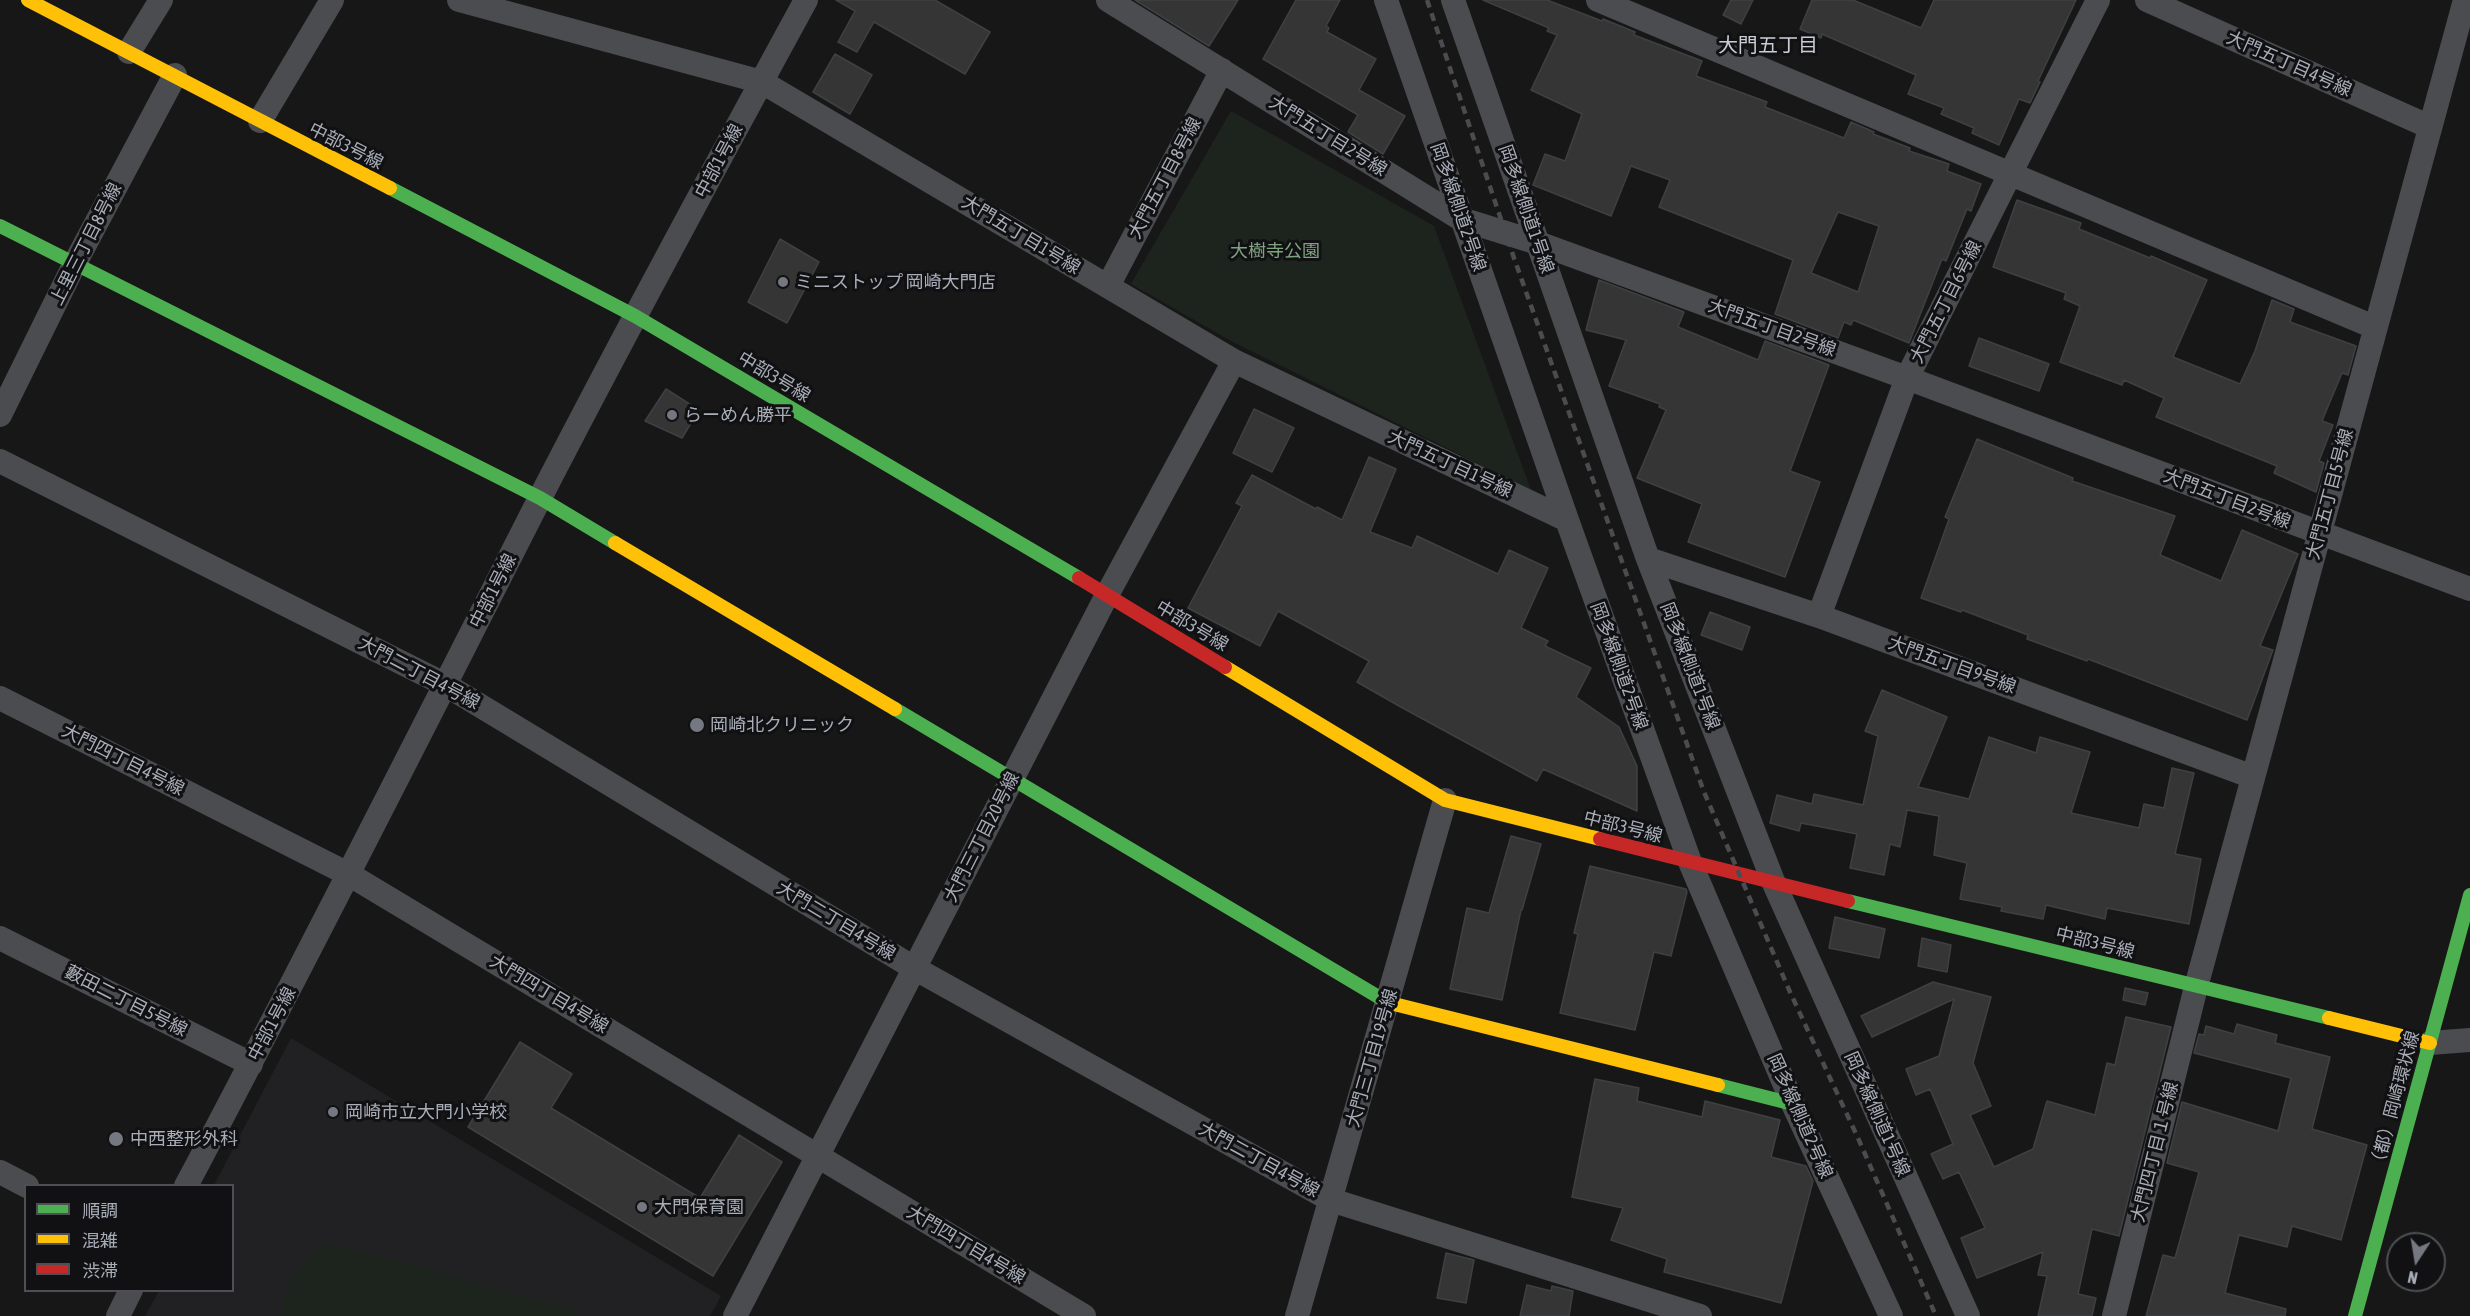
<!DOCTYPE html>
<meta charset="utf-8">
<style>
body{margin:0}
#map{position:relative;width:2470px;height:1316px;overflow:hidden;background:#171717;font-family:"Asap Condensed","Noto Sans JP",sans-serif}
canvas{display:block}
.legend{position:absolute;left:24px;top:1184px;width:210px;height:108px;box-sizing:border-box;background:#111113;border:2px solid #4d4f55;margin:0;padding:8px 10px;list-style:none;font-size:18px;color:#a8adb8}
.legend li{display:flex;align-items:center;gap:12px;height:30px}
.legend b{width:30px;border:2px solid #4d4f55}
.north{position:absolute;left:2386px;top:1232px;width:60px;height:60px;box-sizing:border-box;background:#111113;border:2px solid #4d4f55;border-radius:50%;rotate:192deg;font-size:16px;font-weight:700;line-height:24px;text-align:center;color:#a8adb8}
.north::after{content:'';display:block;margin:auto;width:21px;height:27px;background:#757880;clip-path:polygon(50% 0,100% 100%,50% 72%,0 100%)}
</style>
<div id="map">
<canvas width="2470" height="1316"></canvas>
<ul class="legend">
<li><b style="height:8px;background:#4caf50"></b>順調</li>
<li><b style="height:8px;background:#ffc107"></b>混雑</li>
<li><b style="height:8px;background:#c62828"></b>渋滞</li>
</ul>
<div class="north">N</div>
</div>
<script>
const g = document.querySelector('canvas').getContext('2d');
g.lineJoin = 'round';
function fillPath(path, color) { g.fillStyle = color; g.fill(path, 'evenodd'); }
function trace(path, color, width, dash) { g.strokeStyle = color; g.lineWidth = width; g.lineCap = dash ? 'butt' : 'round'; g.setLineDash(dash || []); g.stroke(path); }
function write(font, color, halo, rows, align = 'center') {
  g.font = font + ' "Asap Condensed","Noto Sans JP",sans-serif'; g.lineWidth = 6; g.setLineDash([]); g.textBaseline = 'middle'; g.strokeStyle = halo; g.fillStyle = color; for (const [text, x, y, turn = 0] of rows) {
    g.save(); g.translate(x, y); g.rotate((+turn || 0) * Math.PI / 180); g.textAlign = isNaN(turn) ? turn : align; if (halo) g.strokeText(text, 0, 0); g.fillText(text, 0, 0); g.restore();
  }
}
const built = new Path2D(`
 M291,1038L721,1296L710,1316H145L159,1291L232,1290V1186L214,1185Z`);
const green = new Path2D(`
 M1231,111L1434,226L1531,490L1231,341L1131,284Z
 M329,1242L572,1309L576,1316H282C282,1280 302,1261 329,1242Z`);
const building = new Path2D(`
 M836,0H935L990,32L965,74L874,22L857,52L838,42L855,11Z
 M1135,0H1238L1209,46Z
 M1296,0H1340L1326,26L1329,28L1327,32L1376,59L1359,90L1405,116L1383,154L1348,132L1358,115L1263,59Z
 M1483,0H1547L1602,21L1603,19L1635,32L1634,35L1702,61L1696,76L1767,102L1765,107L1844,138L1851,122L1874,132L1873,134L1910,148L1909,151L1949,164L1947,171L1981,184L1971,211L1967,209L1946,261L1942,259L1909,343L1853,320L1851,325L1844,322L1838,338L1775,314L1793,260L1659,207L1670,180L1631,166L1611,216L1533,185L1545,154L1565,161L1582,114L1531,90L1557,35L1547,31L1549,28ZM1838,212L1879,226L1858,292L1811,273Z
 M1731,0H1753L1741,24L1723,15Z
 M1812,0H1853L1921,28L1934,0H2076L2038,81L2040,82L2030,103L2019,99L1999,145L1972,133L1974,128L1941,114L1944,108L1908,94L1916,75L1822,34L1821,38L1800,29Z
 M835,54L872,75L850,114L813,92Z
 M2017,200L2081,223L2079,229L2150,258L2151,256L2207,280L2173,357L2240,384L2255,351L2272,300L2294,309L2290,322L2356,346L2348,375L2342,373L2322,421L2333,425L2319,461L2324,463L2316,492L2274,473L2277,466L2156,417L2164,398L2124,380L2122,385L2060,362L2080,306L2064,299L2066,293L1993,267Z
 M780,239L819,262L787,323L748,302Z
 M1599,280L1684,312L1678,327L1758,360L1765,341L1829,365L1790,471L1820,482L1785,577L1688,542L1702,504L1637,478L1666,410L1659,407L1660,404L1609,386L1626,340L1586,330Z
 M1979,338L2049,364L2039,391L1969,366Z
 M666,389L699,410L682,438L645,421Z
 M1254,409L1294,428L1272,472L1233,453Z
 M1977,439L2073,478L2072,481L2175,516L2160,555L2221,581L2242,530L2298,554L2260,646L2273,650L2247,720L2088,659L2087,661L2027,639L2028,635L1962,610L1961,612L1921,598L1949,519L1945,517Z
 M1369,457L1396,469L1370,532L1412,548L1417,536L1498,574L1509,550L1548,568L1521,628L1548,641L1545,646L1591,668L1576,697L1619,727L1637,766V811L1543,769L1537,781L1399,706L1357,682L1369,661L1278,611L1260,646L1188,608L1242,506L1236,503L1252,475L1316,509L1317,507L1342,520Z
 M1710,612L1750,627L1742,650L1701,635Z
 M1882,690L1947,717L1918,787L1969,799L1989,737L2036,753L2040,737L2090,752L2071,813L2139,828L2144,804L2164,808L2172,768L2194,773L2175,854L2201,859L2189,924L2107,908L2105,919L2046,905L2043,919L2001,911L2002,907L1960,899L1967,863L1934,855L1939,816L1907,810L1900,847L1890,844L1884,875L1850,868L1857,834L1801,823L1799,831L1770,823L1777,795L1812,804L1814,794L1863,805L1878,736L1865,731Z
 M1511,836L1541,844L1522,910H1521L1502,1000L1450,989L1467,908L1489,913Z
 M1590,866L1686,889L1687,892L1671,956L1654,952L1635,1030L1560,1013L1578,934L1574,933Z
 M1835,917L1885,929L1879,958L1829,948Z
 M1922,938L1951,945L1947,972L1918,966Z
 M1933,982L1991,997L1973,1063L1991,1106L1970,1115L1994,1167L2033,1149L2047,1101L2095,1115L2107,1063L2115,1065L2126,1017L2171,1027L2119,1236L2092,1229L2078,1294L2096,1298L2092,1316H2038L2047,1276L2038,1275L2043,1252L1977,1278L1961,1238L1985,1228L1959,1172L1943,1179L1931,1154L1953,1144L1930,1089L1916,1095L1906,1069L1939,1056L1954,999L1872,1037L1861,1016Z
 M2125,988L2148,993L2145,1005L2123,1000Z
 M2237,1024L2277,1035L2275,1043L2330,1057L2312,1129L2367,1145L2341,1240L2292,1226L2287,1247L2239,1235L2225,1293L2286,1309L2285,1316H2146L2163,1255L2175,1258L2199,1172L2167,1163L2182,1102L2278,1131L2291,1078L2194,1053L2199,1034L2204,1035L2206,1026L2234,1034Z
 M520,1042L572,1074L551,1108L700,1198L739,1135L782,1162L713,1276L468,1127Z
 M1595,1079L1639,1088L1637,1101L1702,1117L1705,1101L1780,1120L1771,1157L1806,1166L1813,1181L1781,1303L1664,1272L1667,1259L1611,1240L1623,1208L1572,1197Z
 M1446,1253L1474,1260L1466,1303L1437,1298Z
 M1527,1285L1551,1291L1552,1286L1573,1291L1569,1316H1520Z`);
const street = new Path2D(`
 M459,0L762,82L1234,361L1567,520
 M1108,0L1461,219L1538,243L1907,378L2470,589
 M1386,0L1567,520L1690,862L1793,1104L1891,1316
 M1453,0L1648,559L1773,881L1968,1316
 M1598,0L2374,327
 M2147,0L2430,127
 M129,52L161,0
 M260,121L332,0
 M1108,286L1222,70
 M0,415L75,263L175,75
 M0,461L446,685L914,968L1331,1200L1700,1316
 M1648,559L1819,616L2253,777
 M1819,616L1907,378L2098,0
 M0,698L350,875L1084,1316
 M0,938L251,1064
 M2430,1043L2470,1040
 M0,1172L27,1186
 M186,1186C307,958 423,728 540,498C626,331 716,165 806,0
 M118,1316L131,1290
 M735,1316L1107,595L1234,361
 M1297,1316L1445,800
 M2114,1316L2196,987L2465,0`);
const fast = new Path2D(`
 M390,188L635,316L1079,578
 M0,226L540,498L615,543
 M895,709L1387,1002L1394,1004
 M1848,901L2329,1018
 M1718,1085L1793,1104
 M2355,1316L2470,895`);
const slow = new Path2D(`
 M28,0L390,188
 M615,543L895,709
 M1225,667L1445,800L1600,839
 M1394,1004L1718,1085
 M2329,1018L2430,1043`);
const jam = new Path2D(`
 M1079,578L1225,667
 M1600,839L1848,901`);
const rail = new Path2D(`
 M1427,0L1514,258L1704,792L1790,992L1858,1138L1936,1316`);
const markers = [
 [783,282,6,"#757880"],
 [672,415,6,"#757880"],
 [697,725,8,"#757880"],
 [333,1112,6,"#757880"],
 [116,1139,8,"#757880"],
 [642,1207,6,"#757880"]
];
const streetNames = [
 ["大門五丁目4号線",2289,64,24],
 ["大門五丁目2号線",1328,136,32],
 ["中部3号線",346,146,27],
 ["中部1号線",719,161,-62],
 ["大門五丁目8号線",1165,178,-62],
 ["岡多線側道2号線",1458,207,71],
 ["岡多線側道1号線",1526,209,71],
 ["大門五丁目1号線",1021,235,31],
 ["上里三丁目8号線",86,244,-63],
 ["大門五丁目6号線",1946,302,-63],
 ["大門五丁目2号線",1772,328,20],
 ["中部3号線",774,377,31],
 ["大門五丁目1号線",1450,464,25],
 ["大門五丁目5号線",2330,494,-75],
 ["大門五丁目2号線",2227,499,21],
 ["中部1号線",493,591,-63],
 ["中部3号線",1192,626,31],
 ["大門五丁目9号線",1952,665,20],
 ["岡多線側道2号線",1619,666,70],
 ["岡多線側道1号線",1690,666,69],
 ["大門二丁目4号線",419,673,28],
 ["大門四丁目4号線",123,760,27],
 ["中部3号線",1623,827,14],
 ["大門三丁目20号線",982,837,-63],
 ["大門二丁目4号線",836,921,31],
 ["中部3号線",2095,943,14],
 ["大門四丁目4号線",549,994,31],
 ["藪田二丁目5号線",126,1001,27],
 ["中部1号線",272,1024,-62],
 ["大門三丁目19号線",1372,1058,-74],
 ["（都）岡崎環状線",2395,1101,-75],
 ["岡多線側道1号線",1877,1114,66],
 ["岡多線側道2号線",1800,1116,66],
 ["大門四丁目１号線",2155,1152,-76],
 ["大門二丁目4号線",1259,1160,29],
 ["大門四丁目4号線",966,1245,31]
];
const parkNames = [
 ["大樹寺公園",1275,251]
];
const poiNames = [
 ["ミニストップ 岡崎大門店",795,282],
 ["らーめん勝平",684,415],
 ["岡崎北クリニック",710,725],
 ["岡崎市立大門小学校",345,1112],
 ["中西整形外科",130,1139],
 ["大門保育園",654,1207]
];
const neighbourhoodNames = [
 ["大門五丁目",1768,46]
];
fillPath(built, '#212123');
fillPath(green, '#1d241e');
fillPath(building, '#353536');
trace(building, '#3f4043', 1.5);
trace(street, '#4b4c50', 24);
trace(fast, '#4caf50', 14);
trace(slow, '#ffc107', 14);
trace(jam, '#c62828', 14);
trace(rail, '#4b4c4f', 4.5, [8, 6]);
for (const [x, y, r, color] of markers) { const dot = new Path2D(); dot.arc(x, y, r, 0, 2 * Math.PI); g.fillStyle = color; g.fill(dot); trace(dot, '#111113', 2); }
write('18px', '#a8adb8', '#111113', streetNames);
write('18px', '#7fa381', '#111113', parkNames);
write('18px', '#a8adb8', '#111113', poiNames, 'left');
write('20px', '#c9ccd4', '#111113', neighbourhoodNames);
</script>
